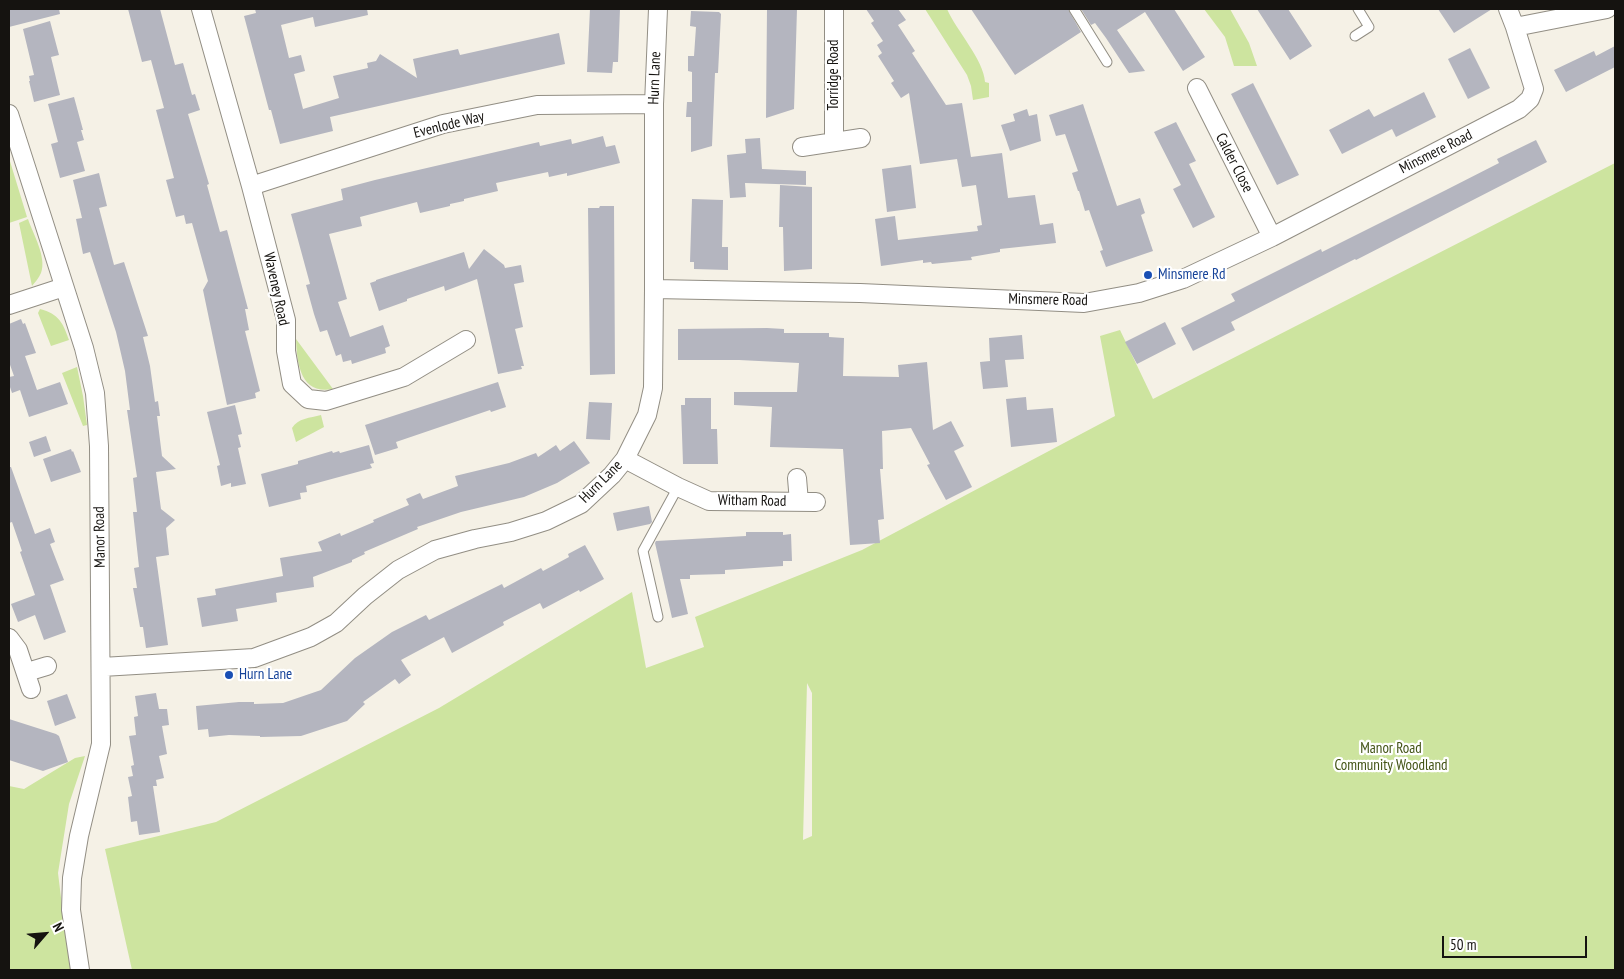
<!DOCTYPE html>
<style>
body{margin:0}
#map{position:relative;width:1624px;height:979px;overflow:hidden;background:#f5f1e6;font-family:"PT Sans Narrow",sans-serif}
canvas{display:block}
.frame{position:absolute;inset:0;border:10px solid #151310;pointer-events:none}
.north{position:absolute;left:20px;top:909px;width:50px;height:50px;-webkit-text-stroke:4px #fff;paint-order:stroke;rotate:63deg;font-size:14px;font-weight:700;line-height:20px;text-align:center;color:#151310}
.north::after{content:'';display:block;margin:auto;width:18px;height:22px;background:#151310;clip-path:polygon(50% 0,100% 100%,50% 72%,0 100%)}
.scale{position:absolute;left:1442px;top:936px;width:145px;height:22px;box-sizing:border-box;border:2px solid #151310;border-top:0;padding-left:6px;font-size:15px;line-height:18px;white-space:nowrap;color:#151310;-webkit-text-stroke:4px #fff;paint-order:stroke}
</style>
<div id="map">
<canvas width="1624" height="979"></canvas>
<div class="frame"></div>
<div class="north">N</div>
<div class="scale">50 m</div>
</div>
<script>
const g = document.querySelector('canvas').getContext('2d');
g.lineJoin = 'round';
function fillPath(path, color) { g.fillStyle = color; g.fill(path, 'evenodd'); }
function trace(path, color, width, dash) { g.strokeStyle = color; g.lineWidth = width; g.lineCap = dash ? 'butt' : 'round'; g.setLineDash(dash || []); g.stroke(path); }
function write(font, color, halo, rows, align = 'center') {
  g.font = font + ' "PT Sans Narrow",sans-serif'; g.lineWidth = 4.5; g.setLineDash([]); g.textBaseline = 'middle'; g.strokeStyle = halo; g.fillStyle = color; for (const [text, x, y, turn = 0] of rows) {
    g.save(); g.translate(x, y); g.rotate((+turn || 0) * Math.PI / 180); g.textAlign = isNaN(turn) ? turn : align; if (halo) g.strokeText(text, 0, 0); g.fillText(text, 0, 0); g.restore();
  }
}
const green = new Path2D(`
 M925,9H947C956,30 984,60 985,82L989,83V97L973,100L971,86L967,75Z
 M1204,9H1230L1249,43L1257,66H1234L1225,37Z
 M9,158L27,217L9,223Z
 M1615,163V970H132L105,849L216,822L439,708L632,592L646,668L704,647L695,617L862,550L1115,416L1100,336L1120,330L1153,399ZM807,683L812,693V836L803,840Z
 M28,219C33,234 47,257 41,273C39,278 35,282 32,286L19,223Z
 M40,309C59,314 63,323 69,340L51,346L38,313Z
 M296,339L333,389C300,395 297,363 296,339Z
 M77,367L83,396L87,425L83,426L62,373Z
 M321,415L324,427L296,442L292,428C298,418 310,418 321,415Z
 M85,756L69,804L58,873L64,922L73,970H9V786L24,789L75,758Z`);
const building = new Path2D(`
 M9,9H59L60,14L9,27Z
 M128,9H160L175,65L183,63L192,95L195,94L200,110L188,114L209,184L207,185L220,232L227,230L248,309H245L249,330L245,331L260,391L255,393L256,398L227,405L203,290L208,281L192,223L186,224L184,215L176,217L166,180L174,178L156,110L164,108L151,60L142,62Z
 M255,9H367L368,15L315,27L313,17L281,25L289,58L301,55L305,71L294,74L303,109L339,98L333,76L368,68L367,63L376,61L380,54L417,78L413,59L458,49L460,55L559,33L565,64L330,117L333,131L280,144L271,110H269L244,16L256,13Z
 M590,9H620L618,62H613L612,73L587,72Z
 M767,9H797L794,109L766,118Z
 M866,9H898L906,20L898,25L915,51L912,53L946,105L962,103L971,157L1002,153L1008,198L1035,195L1040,225L1053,223L1056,243L1000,249V252L971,257L972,260L932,264L931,262L923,263V260L881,266L875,219L895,216L898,240L978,231L977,226L982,225L976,185L962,187L957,159L920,164L909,93L901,98L891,83L894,81L878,56L882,53L877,45L883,41L871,23L874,21Z
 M971,9H1068L1081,32L1015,75Z
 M1081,9H1174L1205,57L1183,71L1145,12L1117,30L1145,71L1129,73L1106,38L1095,23L1091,25Z
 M1257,9H1288L1312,46L1290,60Z
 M1438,9H1492L1454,33Z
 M691,11L719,12L721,14L718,73H715L712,146L691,152V117H686L687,102H692V72L688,71V56H694L696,27L690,26Z
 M50,21L59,55L51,57L60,95L34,102L29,81H30L29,76L34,75L23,29Z
 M1615,46V67L1566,92L1554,70L1594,51L1596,56Z
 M1470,48L1490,88L1468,99L1448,59Z
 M1253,83L1299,175L1277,185L1231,94Z
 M1424,92L1436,117L1396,137L1392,129L1342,154L1329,130L1369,109L1374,117Z
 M74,97L83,130H81L84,140L77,142L85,171L60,178L51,144L58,142L48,104Z
 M1083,104L1117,206L1140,198L1145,213L1141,215L1153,251L1106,267L1100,251L1103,250L1089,210L1085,211L1079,191H1078L1072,173L1078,171L1065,134L1056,136L1049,115Z
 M1027,109L1029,116L1037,114L1041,141L1010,151L1001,125L1015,121L1013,114Z
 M1176,122L1196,161L1189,164L1215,217L1193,228L1173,189L1181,185L1154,132Z
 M603,136L606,147L615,145L620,163L567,176V173L549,177L548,172L496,183L498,191L464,199V201L450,204V206L420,213L417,202L360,217L362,226L329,234L347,299L338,302L350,337L383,325L390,346L385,348L386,353L352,364L351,360L343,362L341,354L336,356L327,330L320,332L314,314L306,285L310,284L291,214L343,200L341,189L375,180L539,142L540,146L571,139L572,144Z
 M760,138L762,169L806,171V185L745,183L746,197L730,198L727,155L746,153L745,139Z
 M1536,140L1547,162L1356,260L1355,259L1231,322L1235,330L1193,351L1181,328L1235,301L1231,294L1321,249L1322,252L1446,190L1499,163L1497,159Z
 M911,165L916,208L887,212L882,169Z
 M99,173L107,206L99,208L114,265L124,262L148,336L143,337L150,366L155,402L158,401L160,416H157L162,456L176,469L156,472L161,509L175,520L166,528L169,555L156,557L168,645L146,648L143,627H140L133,588H137L134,568L139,567L133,512H137L133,478L137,477L127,410H130L125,371L116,332L90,252L83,254L76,219L82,218L73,180Z
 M780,185L812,187V269L784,271L783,227H779Z
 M692,199L723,200L722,247H728V270L694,269V262H690Z
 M600,206H614L615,374L590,375L588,208H599Z
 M484,249L504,265L505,268L521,265L524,282L514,284L523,327L515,329L524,366H521L522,369L498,374L477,279L445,291L444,286L407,299V301L379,311L370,283L376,281V280L464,252L469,269Z
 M21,319L23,324L25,323L36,353L25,356L37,390L60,382L68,404L29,417L20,390L12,393L9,384V377L14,376L9,362V324Z
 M1165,322L1176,344L1137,364L1125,342Z
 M767,328L784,329V333H829V337L844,338L843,376L899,377L898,365L927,362L933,430L951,421L964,446L954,451L972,487L946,500L927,465L930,464L911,428L882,431L883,469H880L884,519L878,520L880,543L850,545L843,449L770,447L772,407L734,405V392H797L799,363L739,360H678V329Z
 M1022,335L1024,359L1005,360L1008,387L983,389L980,362L990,361L989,338Z
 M498,382L506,407L491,412L490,410L396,442L398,448L375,455L365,425Z
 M1026,397L1027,410L1053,408L1057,442L1011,447L1006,399Z
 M685,398H711V429H717L718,464H683L681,405H685Z
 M589,402L612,403L610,440L586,439Z
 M235,405L242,434L238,435L241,447L238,448L246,484L231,487V483L221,486L217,466L220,465L207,412Z
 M46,436L51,451L34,457L29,442Z
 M574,441L590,463L557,483L524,497L461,512L417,527L418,529L364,552L365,554L352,560V562L313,577L314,587L276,593L277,602L236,609L238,621L202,627L197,598L216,595L215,589L283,576L280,558L322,551L318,542L340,533L341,536L374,522L373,520L409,505L406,499L420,493L423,499L458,486L455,476L509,463L536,453L538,457L556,445L560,451Z
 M369,445L374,463L370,464L372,468L306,486L307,492L300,493L301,499L269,507L261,474L298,464V461L332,451L333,453L339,451L340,453Z
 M71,449L72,452L73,451L81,472L51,482L43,459Z
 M9,467H11L35,534L50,528L55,542L50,544L64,580L50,585L66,632L44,640L35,615L18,622L11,604L35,595L20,552L22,551L12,522L9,523Z
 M649,506L652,522L650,524L617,531L613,513Z
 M746,532H783V535L791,534L792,561H783V566L725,570V574L690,575V579H680L688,614L672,618L655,543L656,541L746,536Z
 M585,545L604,579L580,592L579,590L543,609L540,603L503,622L504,625L452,653L444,637L401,660L411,675L399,684L395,679L363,702L365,704L347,721L301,736L260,737V736L229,735L209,737L208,729L198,730L196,706L239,702H254V704L283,703L321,690L355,658L392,632L426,615L429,620L502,584L504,588L541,568L543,571L569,557L568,554Z
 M156,693L159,709H167L169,725L162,726L167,754L159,756L164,778L156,780L157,786H153L160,832L139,835L137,821L131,822L128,797L132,796L128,777L133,776L131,766L134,765L129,736L136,735L134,717L138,716L135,696Z
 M67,694L76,718L55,726L47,701Z
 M9,719L56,734L59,736L68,762L43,771L9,760Z`);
const lane = new Path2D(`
 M1074,9L1107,62
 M1355,36L1369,27L1358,9
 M658,617L643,551L678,487`);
const street = new Path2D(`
 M201,9L251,186L286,320V351L292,384L308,399L326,401L404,377L466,340
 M1515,27L1607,9
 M1197,88L1272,237
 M9,114L84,348L95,393L99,446L101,744L79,836L72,878L71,910L80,970
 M834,142V9
 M802,147L861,138
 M251,186L443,124L537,105L654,104
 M654,289L860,293L1084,303L1139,293L1183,279L1272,237L1519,109L1530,99L1534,89L1515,27L1508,9
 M9,305L64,287
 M625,459L678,487L709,501L816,502
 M797,478L799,502
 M9,638L18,650L31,689
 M102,667L254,658L311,637L336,623L365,596L398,570L435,550L475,539L511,532L546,521L581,504L612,475L625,459L647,415L653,388L654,289V104L658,9
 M27,672L47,666`);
const markers = [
 [1148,275,5,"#1a4fb4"],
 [229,675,5,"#1a4fb4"]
];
const streetNames = [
 ["Torridge Road",834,75,-90],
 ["Hurn Lane",655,78,-88],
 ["Evenlode Way",449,125,-14],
 ["Minsmere Road",1436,152,-27],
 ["Calder Close",1234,163,63],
 ["Waveney Road",276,289,78],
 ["Minsmere Road",1048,300,1],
 ["Hurn Lane",601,482,-45],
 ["Witham Road",752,501,1],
 ["Manor Road",100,537,-91]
];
const transitNames = [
 ["Minsmere Rd",1158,275],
 ["Hurn Lane",239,675]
];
const parkNames = [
 ["Manor Road",1391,749],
 ["Community Woodland",1391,766]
];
fillPath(green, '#cde49f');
fillPath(building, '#b4b5bf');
trace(lane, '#928e84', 11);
trace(street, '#928e84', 20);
trace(lane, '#fff', 9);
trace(street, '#fff', 18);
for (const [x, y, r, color] of markers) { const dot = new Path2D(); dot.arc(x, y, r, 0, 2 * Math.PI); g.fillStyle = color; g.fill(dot); trace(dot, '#fff', 2); }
write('15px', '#151310', '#fff', streetNames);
write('15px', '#164399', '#fff', transitNames, 'left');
write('15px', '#435416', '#fff', parkNames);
</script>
